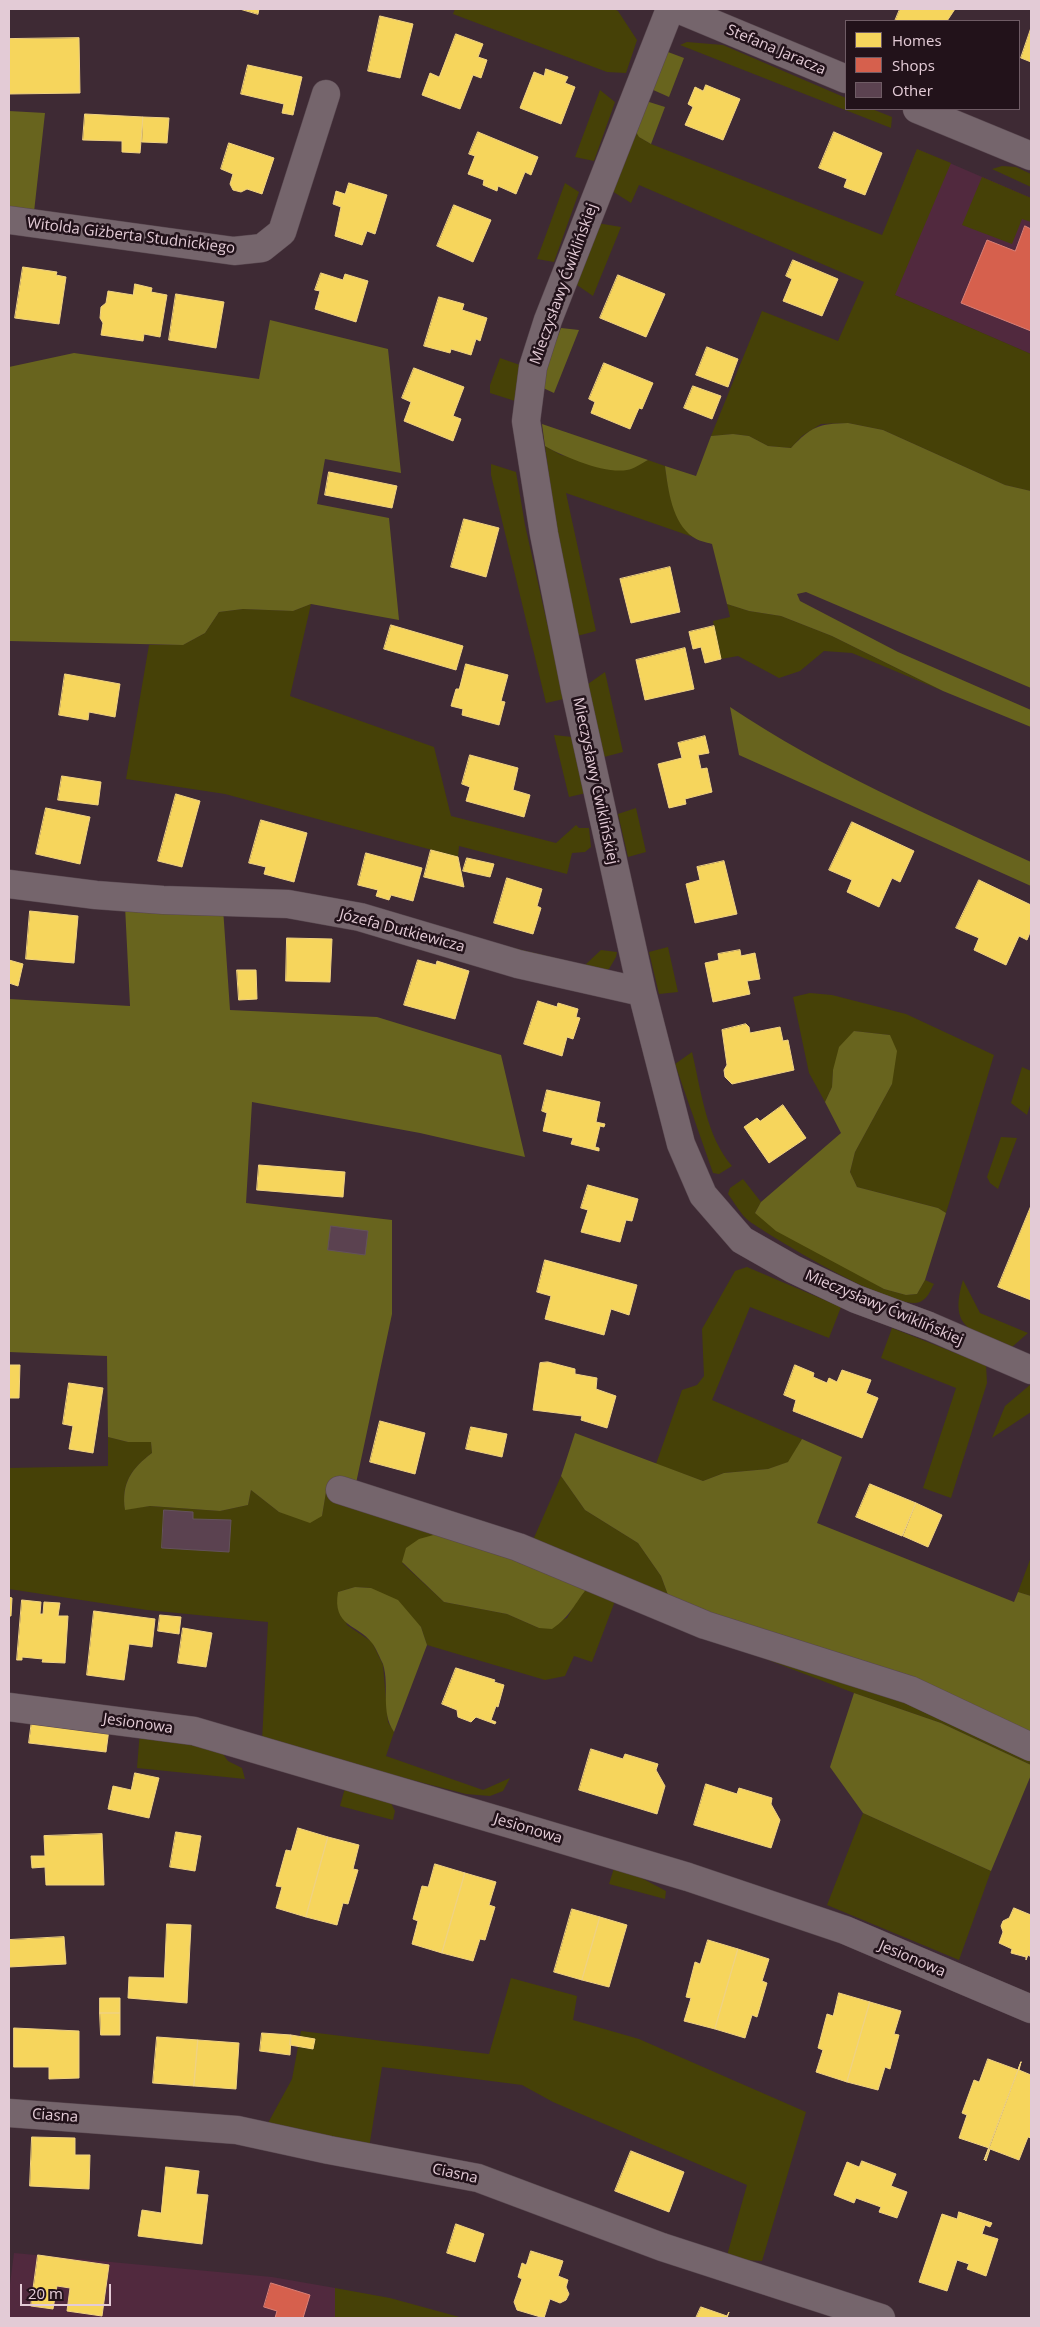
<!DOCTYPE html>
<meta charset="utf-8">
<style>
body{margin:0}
#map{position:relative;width:1040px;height:2327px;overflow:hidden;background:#3e2a34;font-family:"Open Sans",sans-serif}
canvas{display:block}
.frame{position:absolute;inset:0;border:10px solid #e3cbd6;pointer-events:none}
.legend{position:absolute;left:845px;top:20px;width:175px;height:90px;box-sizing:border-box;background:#22121a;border:1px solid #6f5c65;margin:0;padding:6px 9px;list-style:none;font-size:15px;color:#e3cbd6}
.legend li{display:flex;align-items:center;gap:10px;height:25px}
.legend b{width:25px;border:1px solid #6f5c65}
.scale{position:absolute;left:20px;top:2284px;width:91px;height:22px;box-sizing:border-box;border:2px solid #e3cbd6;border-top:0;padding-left:6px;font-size:15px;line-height:18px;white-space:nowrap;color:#e3cbd6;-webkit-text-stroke:4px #22121a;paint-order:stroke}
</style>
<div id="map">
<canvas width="1040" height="2327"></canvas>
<div class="frame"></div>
<ul class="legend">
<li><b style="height:14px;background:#f6d55c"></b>Homes</li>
<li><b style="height:14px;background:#d6604d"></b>Shops</li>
<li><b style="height:14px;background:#5b4250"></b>Other</li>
</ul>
<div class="scale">20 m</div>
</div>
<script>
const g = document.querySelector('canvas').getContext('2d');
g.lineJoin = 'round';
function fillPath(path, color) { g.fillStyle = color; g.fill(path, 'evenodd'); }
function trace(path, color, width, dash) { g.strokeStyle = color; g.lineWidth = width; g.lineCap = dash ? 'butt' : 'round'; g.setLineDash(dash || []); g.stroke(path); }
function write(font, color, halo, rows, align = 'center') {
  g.font = font + ' "Open Sans",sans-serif'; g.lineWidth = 5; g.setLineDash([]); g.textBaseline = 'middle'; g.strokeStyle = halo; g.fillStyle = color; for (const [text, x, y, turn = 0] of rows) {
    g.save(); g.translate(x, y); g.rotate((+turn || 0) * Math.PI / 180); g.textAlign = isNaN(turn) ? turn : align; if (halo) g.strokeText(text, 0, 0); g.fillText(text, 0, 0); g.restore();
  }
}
const built = new Path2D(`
 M917,149L1031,198V354L864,282Z
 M14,2253L272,2277L335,2288V2318H9V2292Z`);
const green = new Path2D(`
 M455,9H614L618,11L637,40L626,73L607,72L453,14Z
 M687,42L723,45L846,98V109H872L892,117L891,128L680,45Z
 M600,90L615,102L594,161L575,157Z
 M634,129L639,137L651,144L882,235L917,149L951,163L895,295L1031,354V491L1005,485L883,430L848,423L821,424L802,436L791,448L768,446L749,436L733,434L711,436L762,311L838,341L864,282L639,185L631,203L612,191Z
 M1002,166L1016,167L1031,174V187L992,169Z
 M982,177L1031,198V222L1022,219L1012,244L962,225Z
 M565,183L579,192L554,262L537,259Z
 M597,223L621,227L593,296L577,285Z
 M500,358L520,365L515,401L490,393V385Z
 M545,446L561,455L627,470L648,460L665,466C669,495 673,515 693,537L566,493L596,631L577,636L560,556Z
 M491,464L516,472L525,525L564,699L546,703L491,475Z
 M311,604L290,696L434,747L451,816L556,843L576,825L579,828H589L591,847L585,852L572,853L567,874L459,846L458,857L225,794L126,779L149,645H183L205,633L219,612L243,609L293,611Z
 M727,604L749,611L781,616L832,636L943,691L852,653L824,651L800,671L779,678L738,656L721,659L713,621L730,617Z
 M605,672L623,752L604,757L588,684Z
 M554,735L572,737L586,793L569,797Z
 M636,808L646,852L628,857L618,814Z
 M510,947L585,965L601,950L617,952L616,957L609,969L594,973L509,953Z
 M668,947L678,992L659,994L649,952Z
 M810,993L832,995L906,1014L994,1055L946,1213L938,1208L857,1187L850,1172L855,1152L892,1084L890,1035L854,1031L833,1070L832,1087L825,1102L809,1073L793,997Z
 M692,1052C701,1090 706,1136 732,1166L719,1174L713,1173L675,1064Z
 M1022,1067L1031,1071V1102L1027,1115L1011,1103Z
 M1001,1137L1017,1138L998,1189L990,1183L987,1177Z
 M743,1179L761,1202L755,1213L884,1289L906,1295L917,1294L925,1280L934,1284C930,1291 928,1298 920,1302C895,1312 773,1238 749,1221C741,1215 734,1202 728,1194L730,1188Z
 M747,1267L841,1307L829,1338L750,1307L712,1400L802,1439L789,1462L768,1469L724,1473L703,1481L656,1464L682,1390L697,1385L704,1376L702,1329L735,1271Z
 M963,1280L980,1313L1028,1333L1012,1347C972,1331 948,1330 963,1280Z
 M892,1328L986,1365L987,1383L951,1498L923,1488L956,1388L881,1358Z
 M1031,1384V1412L992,1438L1005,1406Z
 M108,1437L128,1442H151L152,1453C132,1468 121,1483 125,1509L150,1506L220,1511L248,1505L251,1490L279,1512L322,1516L326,1492L337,1483L533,1540L561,1476L585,1510L638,1543L661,1576L671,1603L1031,1740V1765L941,1723L854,1693L615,1601L592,1662L574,1656L565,1676L545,1680L427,1645L421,1627L371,1588L355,1587L338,1592L347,1625L372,1642L383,1665L388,1722L394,1732L386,1756L483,1790L510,1778L503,1791L490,1796L466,1794L262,1741L268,1622L147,1610L9,1589V1468L108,1466ZM402,1563L588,1587L576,1602L567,1618L539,1628L507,1614L444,1602Z
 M1031,1557V1596L1018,1592Z
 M140,1730L218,1747L228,1761L242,1768L245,1779L137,1768Z
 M345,1788L390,1801L395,1811L393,1820L340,1806Z
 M863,1813L991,1871L959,1960L827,1905Z
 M614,1868L634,1874L666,1891L665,1899L609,1884Z
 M511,1978L577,1996L573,2020L639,2039L806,2112L762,2261L726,2259L747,2185L553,2102L522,2085L382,2067L369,2148L268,2123L292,2079L301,2031L489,2054Z
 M335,2288L390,2298L463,2318H335Z`);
const forest = new Path2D(`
 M668,52L684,58L669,97L651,89Z
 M646,101L665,107L651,144L639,137L634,129Z
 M9,111L45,113L34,212L9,208Z
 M270,320L388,349L401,473L325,459L317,504L389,518L399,620L311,604L293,611L243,609L219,612L205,633L183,645L9,641V367L74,353L259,379Z
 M561,328L579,330L554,393L541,387L546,365Z
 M848,423L883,430L1005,485L1031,491V688L806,592L797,594L800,601L898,652L1031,710V727L943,691L832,636L781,616L749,611L727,604L712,544C706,542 698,541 693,537C672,523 668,489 665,466L696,476L711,436L733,434L749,436L768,446L791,448C812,426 818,424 848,423Z
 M542,424L648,460C642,463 634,469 627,470C605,474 564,457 545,446Z
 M730,707C824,770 929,815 1031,862V886L739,755Z
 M125,906L223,908L230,1010L377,1017L501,1055L525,1157L420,1133L252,1102L246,1203L392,1220V1314L355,1488L336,1483L326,1492L322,1516L310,1523L279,1512L251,1490L248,1505L220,1511L150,1506L125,1510C121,1483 132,1468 152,1453L151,1442H128L108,1437L107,1356L9,1352V999L130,1006Z
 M854,1031L890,1035L897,1051L892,1084L855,1152L850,1172L857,1187L938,1208L946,1213L925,1280L917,1294L906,1295L884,1289L776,1231L755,1213L761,1202L841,1133L825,1102L832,1087L833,1070L839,1047Z
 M575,1433L703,1481L724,1473L768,1469L788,1462L802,1439L842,1457L817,1523L1014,1602L1018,1592L1031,1596V1740L671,1603L661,1576L638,1543L585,1510L561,1476Z
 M437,1534L497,1550L588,1587C574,1604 571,1616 552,1629L539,1628L507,1614L444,1602L402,1562L406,1548L419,1539Z
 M355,1587L371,1588L398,1600L421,1627L427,1645L394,1732C380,1711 390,1687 383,1664C380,1658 376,1648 372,1643C358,1624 332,1627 338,1592Z
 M854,1693L941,1723L1031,1765V1775L991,1871L863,1813L830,1767Z`);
const homes = new Path2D(`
 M240,9H259L258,14Z
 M900,9H955L947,21H895Z
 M380,16L413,24L400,78L368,71Z
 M1031,28V62L1021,58Z
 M456,34L483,44L478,57L487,60L481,78L473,75L460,109L422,95L430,73L439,77Z
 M79,38L80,93L9,94V39Z
 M248,65L302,77L293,115L282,113L284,104L241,94Z
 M546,69L568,77L565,83L575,87L561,124L520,108L534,72L544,76Z
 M706,85L740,99L723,140L685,125L693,107L688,104L695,87L703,91Z
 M85,114L143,117L140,153L122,152V141L83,140Z
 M143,117L169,118L167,143L142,142Z
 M478,132L538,157L531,175L525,172L516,194L498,186L497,191L483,185L484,180L468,174L475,156L469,154Z
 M834,132L882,153L865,195L844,187L847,179L819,168Z
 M229,143L274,158L262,194L247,189L241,192L233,190L230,184L233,174L221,169Z
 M349,183L387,195L375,234L367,231L362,245L335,236L341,207L333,204L336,191L345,194Z
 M454,205L491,220L473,262L437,246Z
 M793,260L838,279L822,316L783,301L792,279L786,276Z
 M23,267L57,272L56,275L66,277L59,324L15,318Z
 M321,273L343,280L345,274L368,281L356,322L315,309L320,291L315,290Z
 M618,275L665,294L646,337L600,318Z
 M135,284L152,288L151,292L167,295L160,337L144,334L143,341L101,335L103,323L100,318L101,307L106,303L108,291L133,295Z
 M176,294L224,302L216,348L169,340Z
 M439,297L464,304L462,310L487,318L480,341L476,339L471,355L451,349L450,353L424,346Z
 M707,347L738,359L728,387L696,375Z
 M604,363L653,383L642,409L639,408L630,429L591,413L595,402L589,399Z
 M414,368L464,387L453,416L461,419L453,441L404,421L411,402L402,398Z
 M693,386L721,396L712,419L684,408Z
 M329,472L397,486L392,508L325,495Z
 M464,519L499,528L486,577L451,567Z
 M670,567L680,612L631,623L620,579Z
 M391,625L463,646L456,670L384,649Z
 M714,626L721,659L705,663L701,647L693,649L689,632Z
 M685,648L694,689L645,700L636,660Z
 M466,664L508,675L501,701L505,702L499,725L462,715L463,709L451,706L456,689H459Z
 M65,674L120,684L115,717L89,712L88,720L59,715Z
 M705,736L709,753L698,755L701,769L707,768L712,792L685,799L686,804L669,808L658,764L682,758L678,743Z
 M470,755L518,768L513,790L530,795L524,817L466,801L470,787L462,784Z
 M62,776L101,782L98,805L58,800Z
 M176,794L200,801L182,867L158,861Z
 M46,808L90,817L80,864L36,854Z
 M261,820L307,833L294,882L264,874L266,867L249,863Z
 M852,822L914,851L900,882L892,878L879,907L847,892L852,880L829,870Z
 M431,850L458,857L464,887L424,877Z
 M366,853L422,868L413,901L391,895L389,900L376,896L378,890L358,885Z
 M467,858L494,864L490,877L463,871Z
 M724,861L737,914L695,923L686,884L700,880L697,867Z
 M507,878L542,889L537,906L541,908L533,934L494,923Z
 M979,880L1031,905V930L1027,940L1019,936L1006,965L974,950L979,938L956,928Z
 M30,911L78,916L74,963L26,959Z
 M287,938L332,939L330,982L286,981Z
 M740,950L741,956L755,953L760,979L747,981L750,994L713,1002L705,963L719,960L718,954Z
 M9,960L23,964L18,986L9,983Z
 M418,960L436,965L437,961L469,971L455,1019L404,1005Z
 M237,970H256L257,999L239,1000Z
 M538,1001L557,1007L558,1003L578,1009L576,1017L580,1018L573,1039L567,1037L562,1056L524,1044Z
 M746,1024L749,1027L750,1033L780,1027L783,1041L788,1040L794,1070L732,1084L725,1077L724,1070L727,1065L722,1030Z
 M547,1090L600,1102L596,1122L605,1124L604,1127L600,1126L595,1147L599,1148V1151L571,1144L573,1138L543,1131L547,1113L542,1111Z
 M783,1105L806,1138L769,1163L744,1127L757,1118L760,1121Z
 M259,1165L345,1172L343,1197L257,1190Z
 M588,1185L638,1199L632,1221L626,1220L620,1242L581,1232L588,1210L581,1208Z
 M1031,1206V1300L998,1287Z
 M545,1260L637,1285L629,1315L611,1309L604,1335L545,1319L551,1296L537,1292Z
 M548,1362L575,1369V1374L597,1378L596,1389L616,1396L607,1428L581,1420L582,1416L533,1410L540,1363Z
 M9,1365H20L19,1398H9Z
 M795,1365L814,1373L813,1377L827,1383L829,1378L837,1382L842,1370L871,1380L866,1393L878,1398L862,1438L793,1411L796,1400L784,1395Z
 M69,1383L103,1388L93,1453L69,1449L73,1426L63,1424Z
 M380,1421L425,1433L415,1474L370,1462Z
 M471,1427L507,1434L502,1457L466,1449Z
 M870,1484L916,1503L902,1536L856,1517Z
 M916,1503L942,1515L928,1547L903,1536Z
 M9,1597L12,1598L11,1616H9Z
 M22,1600L41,1602L40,1614H43L44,1602L60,1603L58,1616H68L65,1663L42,1662L43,1659L22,1657V1660H17Z
 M94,1611L155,1619L152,1647L129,1644L124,1680L87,1675Z
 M160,1615L181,1617L179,1634L158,1631Z
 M183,1628L212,1633L206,1667L178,1663Z
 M456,1668L495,1680L494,1682L504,1685L498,1707L496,1706L491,1720L496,1722L495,1724L476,1717L471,1722L458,1717L457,1710L442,1704Z
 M32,1720L109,1729L106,1752L29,1743Z
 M591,1749L623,1759L625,1754L658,1764L656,1770L665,1786L657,1814L579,1790Z
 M135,1773L159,1778L149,1818L108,1809L113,1786L131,1790Z
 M706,1784L737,1794L739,1788L772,1798L771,1804L780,1820L771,1848L694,1825Z
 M298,1828L328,1837L306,1917L276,1908L282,1887L276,1886L286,1850L291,1851Z
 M176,1832L201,1836L195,1871L170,1867Z
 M102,1834L104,1885H46L45,1867L32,1868L31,1856H45L44,1836Z
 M328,1837L359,1845L353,1869L358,1870L348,1904L343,1903L337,1925L306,1917Z
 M435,1864L465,1873L442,1953L412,1944L418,1921L413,1919L422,1886L428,1887Z
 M465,1873L496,1882L489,1905L495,1907L485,1940L480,1939L473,1961L442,1953Z
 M1014,1908L1031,1915V1957L1028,1955L1026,1960V1957L1011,1953L1012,1949L999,1943L1003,1932L1001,1926L1003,1921L1009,1918Z
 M572,1909L600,1917L582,1980L554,1972Z
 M600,1917L627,1925L609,1987L582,1980Z
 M167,1924L191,1925L187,2003L128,1998L129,1977L164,1978Z
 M64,1937L66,1964L9,1967V1940Z
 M708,1940L738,1949L715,2029L684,2021L691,1998L686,1997L695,1962L700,1964Z
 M738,1949L769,1959L762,1981L767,1983L757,2017L752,2015L745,2038L715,2029Z
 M839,1993L870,2002L847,2082L816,2072L823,2050L818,2048L827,2014L833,2016Z
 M100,1998H120V2013H100Z
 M870,2002L901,2011L894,2034L899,2035L890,2069L885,2067L878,2090L847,2082Z
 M100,2013H120V2035H101Z
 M14,2028L79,2031V2078L49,2079V2067H14Z
 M262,2033L291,2035L290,2055L260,2051Z
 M291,2035L315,2039L313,2049L290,2045Z
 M157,2037L198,2040L194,2086L153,2083Z
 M198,2040L239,2043L236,2089L194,2086Z
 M988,2059L1018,2070L1021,2062L984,2160L989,2148L959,2138L967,2115L962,2113L974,2080L979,2082Z
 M1021,2062L1019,2070L1031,2075V2138L1028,2137L1019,2160L990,2149L986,2161L985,2160Z
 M32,2137L75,2138V2155H90L89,2189L30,2186Z
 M631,2151L684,2172L669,2212L615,2191Z
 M862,2161L896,2174L891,2186L907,2192L897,2218L879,2212L881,2207L856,2198L854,2203L834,2195L847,2162L859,2167Z
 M166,2167L199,2171L196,2194L208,2195L202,2244L138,2236L142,2210L161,2213Z
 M959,2212L992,2223L990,2227L985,2225L982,2234L998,2239L986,2276L967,2269L969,2264L957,2260L947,2291L919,2282L942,2214L957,2219Z
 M456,2224L484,2234L475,2262L447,2253Z
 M531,2251L563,2261L558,2276L568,2280L566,2287L569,2294L566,2300L560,2303L550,2299L544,2318L517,2310L514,2302L522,2279L518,2277L522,2263L526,2265Z
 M38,2255L109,2265L102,2316L67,2311L70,2288L57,2286L53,2309L31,2306Z
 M701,2307L727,2316L729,2312L727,2318H696Z`);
const shops = new Path2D(`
 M1025,226L1031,229V331L961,303L987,240L1015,251Z
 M271,2283L310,2295L303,2318H275L277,2311L264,2307Z`);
const building = new Path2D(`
 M331,1226L368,1231L365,1255L328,1250Z
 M164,1510L193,1512V1519L231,1520L229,1552L162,1548Z`);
const minor = new Path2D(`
 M670,9L548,320L533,367L526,421L544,534L575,689L642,992L681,1144L703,1195L742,1240L793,1269L856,1299L929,1326L1031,1370
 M678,9L846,79
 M917,109L1031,156
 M9,220L234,251L262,248L282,232L326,94
 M9,884L96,895L163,900L288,904L360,917L518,964L642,992
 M340,1490L518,1547L705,1625L910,1690L1031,1747
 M9,1707L194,1731L514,1825L688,1877L845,1930L1031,2009
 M9,2113L237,2130L329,2150L478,2178L662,2247L881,2318`);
const streetNames = [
 ["Stefana Jaracza",776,50,23],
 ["Witolda Giżberta Studnickiego",131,236,7],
 ["Mieczysławy Ćwiklińskiej",564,284,-70],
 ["Mieczysławy Ćwiklińskiej",595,781,78],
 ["Józefa Dutkiewicza",402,931,15],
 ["Mieczysławy Ćwiklińskiej",884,1308,23],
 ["Jesionowa",138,1724,8],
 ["Jesionowa",528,1829,17],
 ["Jesionowa",912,1959,23],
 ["Ciasna",55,2116,4],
 ["Ciasna",455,2174,12]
];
fillPath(built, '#51293e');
fillPath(green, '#464107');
fillPath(forest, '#68641e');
fillPath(homes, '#f6d55c');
trace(homes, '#f0d281', 1);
fillPath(shops, '#d6604d');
trace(shops, '#da8076', 1);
fillPath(building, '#5b4250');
trace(building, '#64525b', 1);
trace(minor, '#594850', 29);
trace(minor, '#75656c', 28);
write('15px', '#e3cbd6', '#22121a', streetNames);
</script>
